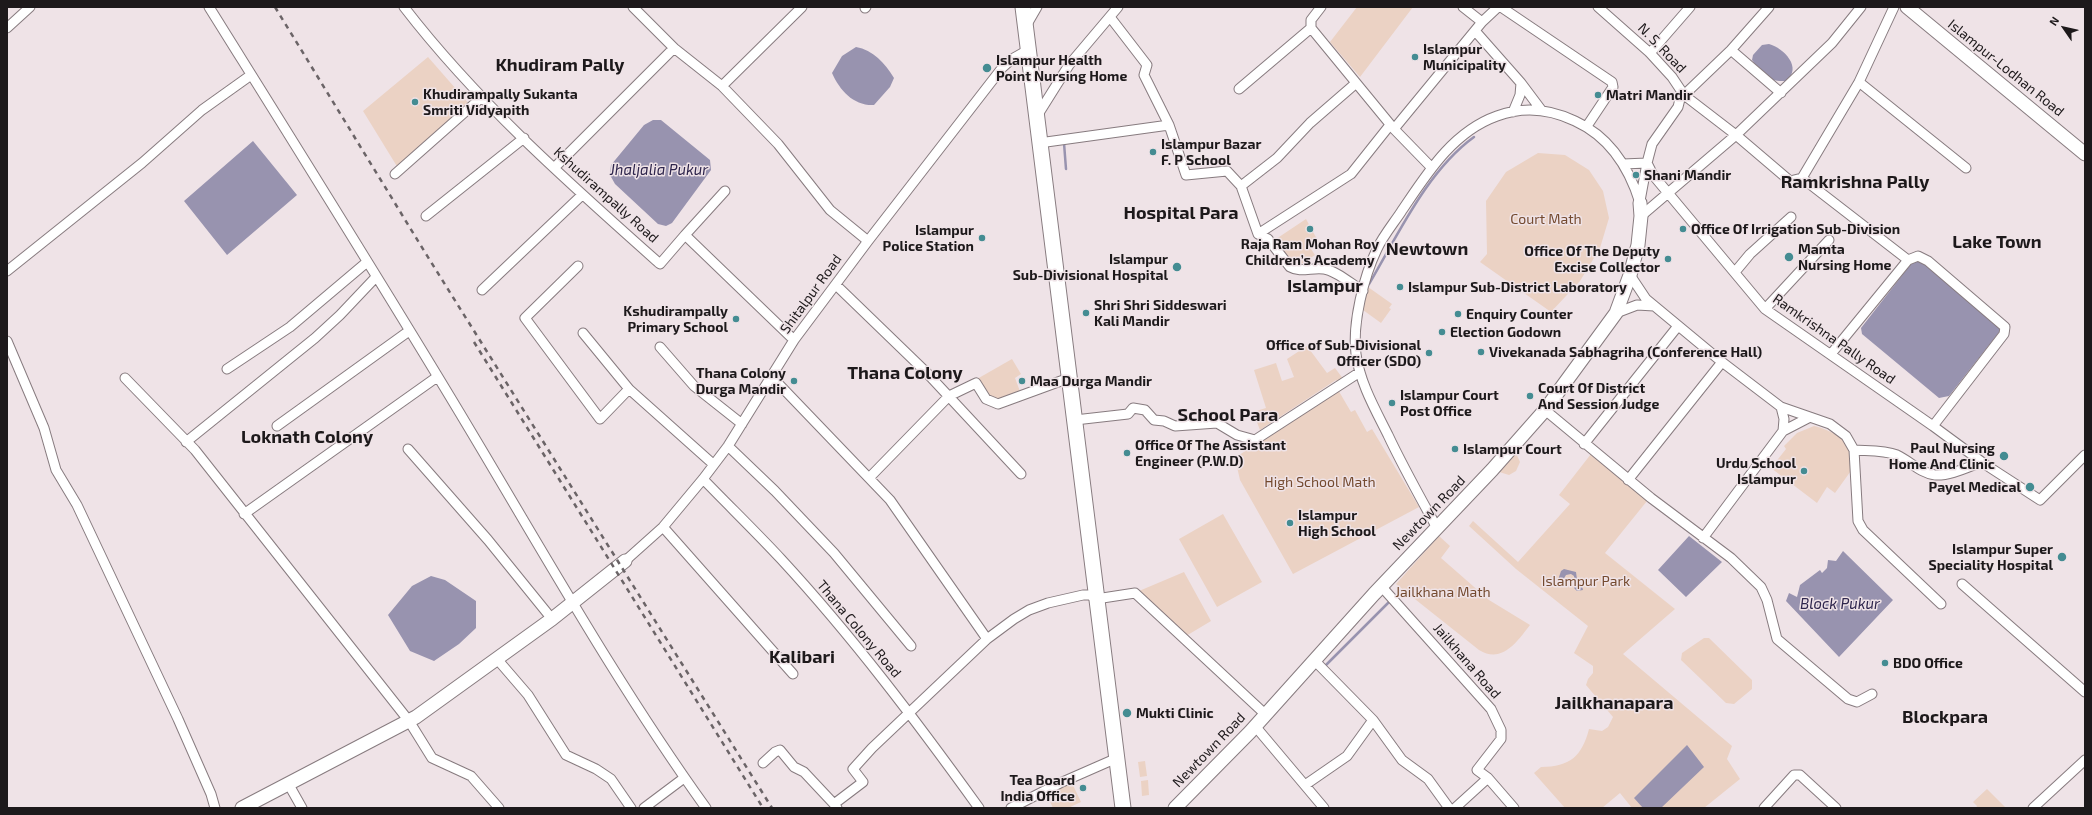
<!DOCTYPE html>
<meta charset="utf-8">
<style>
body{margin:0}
#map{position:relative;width:2092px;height:815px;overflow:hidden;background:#efe3e7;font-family:"Exo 2",sans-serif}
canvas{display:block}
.frame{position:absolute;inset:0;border:8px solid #1d191b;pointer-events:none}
.north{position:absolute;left:2044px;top:8px;width:40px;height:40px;-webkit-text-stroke:3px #efe3e7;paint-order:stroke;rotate:304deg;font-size:11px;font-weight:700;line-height:16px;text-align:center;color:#1d191b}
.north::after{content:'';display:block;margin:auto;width:14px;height:18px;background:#1d191b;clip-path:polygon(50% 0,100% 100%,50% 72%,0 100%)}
</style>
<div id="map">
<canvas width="2092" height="815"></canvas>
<div class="frame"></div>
<div class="north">N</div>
</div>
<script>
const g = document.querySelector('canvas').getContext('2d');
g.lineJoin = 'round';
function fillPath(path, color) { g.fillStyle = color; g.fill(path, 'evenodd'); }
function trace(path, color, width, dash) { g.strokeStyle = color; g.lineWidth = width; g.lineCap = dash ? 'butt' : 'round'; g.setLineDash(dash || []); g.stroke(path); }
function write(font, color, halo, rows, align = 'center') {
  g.font = font + ' "Exo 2",sans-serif'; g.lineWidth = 3; g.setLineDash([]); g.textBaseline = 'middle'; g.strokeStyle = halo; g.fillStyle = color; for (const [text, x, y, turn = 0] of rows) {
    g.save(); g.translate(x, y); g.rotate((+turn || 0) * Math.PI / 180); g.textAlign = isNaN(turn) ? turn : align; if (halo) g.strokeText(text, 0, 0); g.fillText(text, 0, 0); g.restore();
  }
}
const green = new Path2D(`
 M1357,7H1413L1360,77L1330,42Z
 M428,57L470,105L398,168L363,111Z
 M1538,153L1565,155L1589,170L1603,191L1609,218L1600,248L1580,281L1551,312L1480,262L1487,254L1486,201L1506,172Z
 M1306,219L1318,241L1309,246L1315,255L1300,265L1294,266L1273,241Z
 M1368,287L1392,304L1389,308L1391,309L1381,323L1363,310Z
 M1307,346L1327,373L1335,368L1344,380L1338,383L1336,380L1260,430L1253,412L1266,408L1254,370L1276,363L1282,381L1294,377L1287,359Z
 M1012,359L1021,374L1015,378L1021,394L1005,400H992L977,379Z
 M1337,388L1351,412L1355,410L1367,432L1372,429L1419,507L1293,574L1240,480L1235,458Z
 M1814,426C1826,429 1844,436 1850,449C1853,454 1852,463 1853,468L1835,493L1827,487L1817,503L1771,468L1786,449L1784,446L1797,433Z
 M1515,451L1520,462L1516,471L1509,475L1496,471Z
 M1591,454L1647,501L1605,553L1675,609L1623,654L1732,746L1727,759L1740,779L1704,808H1632L1620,793L1602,808H1565L1534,773L1541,767C1570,767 1582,756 1589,729L1602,731L1608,727L1613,717L1586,685L1588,679L1593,673V666L1574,653L1588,626L1516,569L1469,526L1473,521L1518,562L1570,504L1559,495Z
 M1223,514L1262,582L1217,607L1179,539Z
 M1439,536L1450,546L1441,558L1489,600L1530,625C1517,642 1502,664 1479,650L1396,584Z
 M1184,572L1211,621L1186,636L1139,591Z
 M1704,638H1709L1752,680V689L1734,704L1726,703L1681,660L1682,653Z
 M1145,761L1147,776L1140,777L1138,762Z
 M1148,780L1149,795L1142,796L1141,781Z
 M1071,781L1081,802L1068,808H1053L1046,793Z
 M1987,789L2006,808H1976L1977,806L1973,802Z`);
const water = new Path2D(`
 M1769,44C1784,48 1803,68 1786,81C1767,82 1763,74 1752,60L1753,55L1762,45Z
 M856,47C873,50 885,63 894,78L890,87L874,105C854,106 840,91 832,73L842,56Z
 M653,120H661L710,160L711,170L672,223L666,226L658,224L615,184L610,175L611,165L644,125Z
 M253,141L297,195L227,255L184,201Z
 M1917,261L1925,262L1999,326L2000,331L1949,396L1939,398L1862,334L1861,328L1911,264Z
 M1689,536L1722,562L1686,597L1658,570Z
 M1843,551L1893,600L1839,657L1786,601L1789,593L1797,597L1800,585L1820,570L1822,573L1827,568L1828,560L1836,561Z
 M1564,569L1576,572L1578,587L1582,586L1583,590L1577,591L1574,588V576L1571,574L1566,575L1562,582L1558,580L1561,571Z
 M431,576L445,580L476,601V628L459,644L434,661L410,651L388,615L412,586Z
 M1687,745L1704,767L1661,808H1643L1634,798Z`);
const stream = new Path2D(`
 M1064,143L1066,169
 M1369,284C1398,235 1427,171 1474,137
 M1324,667L1391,600`);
const street = new Path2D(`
 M209,7C297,148 385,288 470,430C546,557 619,687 706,808
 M404,7C478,103 570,184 660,264L685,235L794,340
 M633,7L674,48L722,86L778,144L830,210L868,241
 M1321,7L1311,20V28L1394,129
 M1463,7L1482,22
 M1501,7L1612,82L1613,87L1587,126
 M1598,7L1650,53L1672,77L1684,95L1736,135L1641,216
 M1861,7L1832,43L1736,135L1790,181L1802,178L1908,260
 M865,8L866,7
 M1110,17L1147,65L1144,75L1169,125
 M1026,26L1037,7
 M7,28L30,7
 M1476,32L1521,83L1520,95L1513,112
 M1731,50L1781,93
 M1650,53L1690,7
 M1859,82L1966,168
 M1521,83L1542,111
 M722,86L802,7
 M1239,89L1311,28
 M1684,95L1731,50L1769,7
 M1037,116L1069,65L1118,7
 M1039,143L1169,125L1186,175L1227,171L1241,186L1258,234L1268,239L1290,267C1300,273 1313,267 1324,269C1337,271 1351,284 1363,291
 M1623,164L1647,163L1653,175L1765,309L1933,426L1986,465L2040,500L2085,455
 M1431,167L1394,129L1482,22L1498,7
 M554,168L674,48
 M395,174L482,97
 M1802,178L1859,82L1894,7
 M1241,186L1277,158L1310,123L1355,84
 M1640,201L1647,163L1652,144L1678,107L1682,91
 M426,216L524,138
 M1258,234L1351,174L1390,125
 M685,235L725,191
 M578,266L525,318L600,419L629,389L713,464
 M7,271L142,163L202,110L251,75
 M1735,272L1750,254L1791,217
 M1630,275L1646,299L1722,362L1781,407L1830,424L1846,436L1854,450C1868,451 1884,450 1897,455C1910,461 1920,473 1935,475C1950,476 1968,467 1982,462
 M836,285L926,372L1021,474
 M482,290L582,195
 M1765,309L1829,240
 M1616,313L1637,305L1654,306
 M583,333L629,389
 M7,341L44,428L56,470L77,505L178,719L211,794L215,808
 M660,347L694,386L742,424
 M1831,354L1908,260L1918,256L1928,261L2005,327L2004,334L1933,426
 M227,369L290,327L367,262
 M772,377L890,500L987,639
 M125,378L195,450L409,721L432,758L471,776L499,808
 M1781,407L1784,419L1783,431
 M1545,410L1651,498L1731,558L1761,587L1767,600L1777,639L1848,699L1857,702L1872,694
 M1075,420L1128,414L1133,408L1145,410L1154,420L1164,421L1175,426L1217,423L1237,435L1255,440L1360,372
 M277,426L409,331
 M186,442L315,338L340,315L376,277
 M1584,444L1678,326
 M728,446L775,491L834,553L911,646
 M408,449L488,540L552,619
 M1854,450L1858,521L1863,530L1941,604
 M869,478L949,396L976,383L986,399L998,404L1069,378
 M703,479C729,506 756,532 781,559C853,637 917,722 979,808
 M1628,480L1722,362
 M244,514L437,377
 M663,527L793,674
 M1437,528C1420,497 1403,467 1388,435C1375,409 1360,383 1356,354C1352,323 1364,276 1377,249C1383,236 1393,224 1401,212C1426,175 1452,132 1497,116C1524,106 1550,109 1575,121C1610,137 1629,167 1640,203
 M1703,538L1783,431L1810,417
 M625,561L663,527L703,479L728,446L794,340L868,241L1002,68L1012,59L1028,50
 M1962,584L2085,692
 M1381,586L1491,709L1501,730V739L1477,770L1488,778L1514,808
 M497,659L528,695L566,755L596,769L611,779L631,808
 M1314,660L1373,720L1402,760L1428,779L1449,808
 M1255,726L1324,808
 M763,763L775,752L780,750L794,767L804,772L834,804
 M289,785L302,808
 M1305,785L1347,756L1373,720
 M644,808L684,778
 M837,808L834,804L863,782L853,769L872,748L987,639L1014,619L1029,610L1048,603L1083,595H1090L1096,599L1135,593L1265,714
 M1011,808L1060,783L1117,758
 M1455,808L1488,778
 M1764,808L1794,775H1800L1836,808
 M2033,808L2085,760`);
const secondary = new Path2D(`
 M1907,7L2085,154
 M242,808L416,717L552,619L625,561
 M1175,808L1250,732L1374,594L1492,470L1545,410L1616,313L1630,275L1638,245L1641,216L1640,203`);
const primary = new Path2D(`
 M1023,7L1123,808`);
const rail = new Path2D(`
 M275,7L426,254L772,808
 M474,342L763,808`);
const markers = [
 [1415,57,4,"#448c92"],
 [987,68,5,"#448c92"],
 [1598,95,4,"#448c92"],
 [415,102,4,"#448c92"],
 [1153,152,4,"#448c92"],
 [1636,175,4,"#448c92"],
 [1310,229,4,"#448c92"],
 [1683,229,4,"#448c92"],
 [982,238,4,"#448c92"],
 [1789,257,5,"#448c92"],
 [1668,259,4,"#448c92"],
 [1177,267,5,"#448c92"],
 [1400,287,4,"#448c92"],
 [1086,313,4,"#448c92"],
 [1458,314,4,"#448c92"],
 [736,319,4,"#448c92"],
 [1442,332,4,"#448c92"],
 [1481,352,4,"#448c92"],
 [1429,353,4,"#448c92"],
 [794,381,4,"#448c92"],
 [1022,381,4,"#448c92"],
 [1530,396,4,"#448c92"],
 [1392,403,4,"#448c92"],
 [1455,449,4,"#448c92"],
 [1127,453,4,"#448c92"],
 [2004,456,5,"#448c92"],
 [1804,471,4,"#448c92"],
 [2030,487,5,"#448c92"],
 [1290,523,4,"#448c92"],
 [2062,557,5,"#448c92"],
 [1885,663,4,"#448c92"],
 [1127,713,5,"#448c92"],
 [1083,788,4,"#448c92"]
];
const streetNames = [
 ["N. S. Road",1662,48,46],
 ["Islampur-Lodhan Road",2006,68,39],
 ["Kshudirampally Road",606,195,42],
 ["Shitalpur Road",811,294,-54],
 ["Ramkrishna Pally Road",1834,339,35],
 ["Newtown Road",1429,513,-46],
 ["Thana Colony Road",859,629,50],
 ["Jailkhana Road",1467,661,49],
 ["Newtown Road",1209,750,-46]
];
const poiNames = [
 ["Islampur",1423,49],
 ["Municipality",1423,65],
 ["Islampur Health",996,60],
 ["Point Nursing Home",996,76],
 ["Khudirampally Sukanta",423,94],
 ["Smriti Vidyapith",423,110],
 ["Matri Mandir",1606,95],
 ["Islampur Bazar",1161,144],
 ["F. P School",1161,160],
 ["Shani Mandir",1644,175],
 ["Office Of Irrigation Sub-Division",1691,229],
 ["Islampur",974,230,"right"],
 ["Police Station",974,246,"right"],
 ["Raja Ram Mohan Roy",1310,244,"center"],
 ["Children’s Academy",1310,260,"center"],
 ["Mamta",1798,249],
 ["Nursing Home",1798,265],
 ["Office Of The Deputy",1660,251,"right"],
 ["Excise Collector",1660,267,"right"],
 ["Islampur",1168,259,"right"],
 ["Sub-Divisional Hospital",1168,275,"right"],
 ["Islampur Sub-District Laboratory",1408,287],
 ["Shri Shri Siddeswari",1094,305],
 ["Kali Mandir",1094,321],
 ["Kshudirampally",728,311,"right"],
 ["Primary School",728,327,"right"],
 ["Enquiry Counter",1466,314],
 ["Election Godown",1450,332],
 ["Office of Sub-Divisional",1421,345,"right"],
 ["Officer (SDO)",1421,361,"right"],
 ["Vivekanada Sabhagriha (Conference Hall)",1489,352],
 ["Thana Colony",786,373,"right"],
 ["Durga Mandir",786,389,"right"],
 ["Maa Durga Mandir",1030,381],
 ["Court Of District",1538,388],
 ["And Session Judge",1538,404],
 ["Islampur Court",1400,395],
 ["Post Office",1400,411],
 ["Office Of The Assistant",1135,445],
 ["Engineer (P.W.D)",1135,461],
 ["Paul Nursing",1995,448,"right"],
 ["Home And Clinic",1995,464,"right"],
 ["Islampur Court",1463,449],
 ["Urdu School",1796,463,"right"],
 ["Islampur",1796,479,"right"],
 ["Payel Medical",2021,487,"right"],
 ["Islampur",1298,515],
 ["High School",1298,531],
 ["Islampur Super",2053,549,"right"],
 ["Speciality Hospital",2053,565,"right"],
 ["BDO Office",1893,663],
 ["Mukti Clinic",1136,713],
 ["Tea Board",1075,780,"right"],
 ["India Office",1075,796,"right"]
];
const parkNames = [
 ["Court Math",1546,219],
 ["High School Math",1320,482],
 ["Islampur Park",1586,581],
 ["Jailkhana Math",1443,592]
];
const waterNames = [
 ["Jhaljalia Pukur",659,170],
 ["Block Pukur",1840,604]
];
const districtNames = [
 ["Khudiram Pally",560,65],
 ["Ramkrishna Pally",1855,182],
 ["Hospital Para",1181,213],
 ["Lake Town",1997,242],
 ["Newtown",1427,249],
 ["Islampur",1325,286],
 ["Thana Colony",905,373],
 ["School Para",1228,415],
 ["Loknath Colony",307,437],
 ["Kalibari",802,657],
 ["Jailkhanapara",1614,703],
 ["Blockpara",1945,717]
];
fillPath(green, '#ebd2c4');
fillPath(water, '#9893af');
trace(stream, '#9893af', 2.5);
trace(street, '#877b7f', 11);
trace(secondary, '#877b7f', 15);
trace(primary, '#877b7f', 17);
trace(street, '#fff', 9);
trace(secondary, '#fff', 13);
trace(primary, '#fff', 15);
trace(rail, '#6b6467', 2.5, [5, 5]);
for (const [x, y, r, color] of markers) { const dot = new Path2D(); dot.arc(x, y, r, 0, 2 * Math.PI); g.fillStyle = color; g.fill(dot); trace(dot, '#efe3e7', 1.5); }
write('14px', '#1d191b', '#efe3e7', streetNames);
write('bold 14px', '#1d191b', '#efe3e7', poiNames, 'left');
write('14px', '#744a2f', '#efe3e7', parkNames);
write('italic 15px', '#2e254c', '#efe3e7', waterNames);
write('bold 18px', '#1d191b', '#efe3e7', districtNames);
</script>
